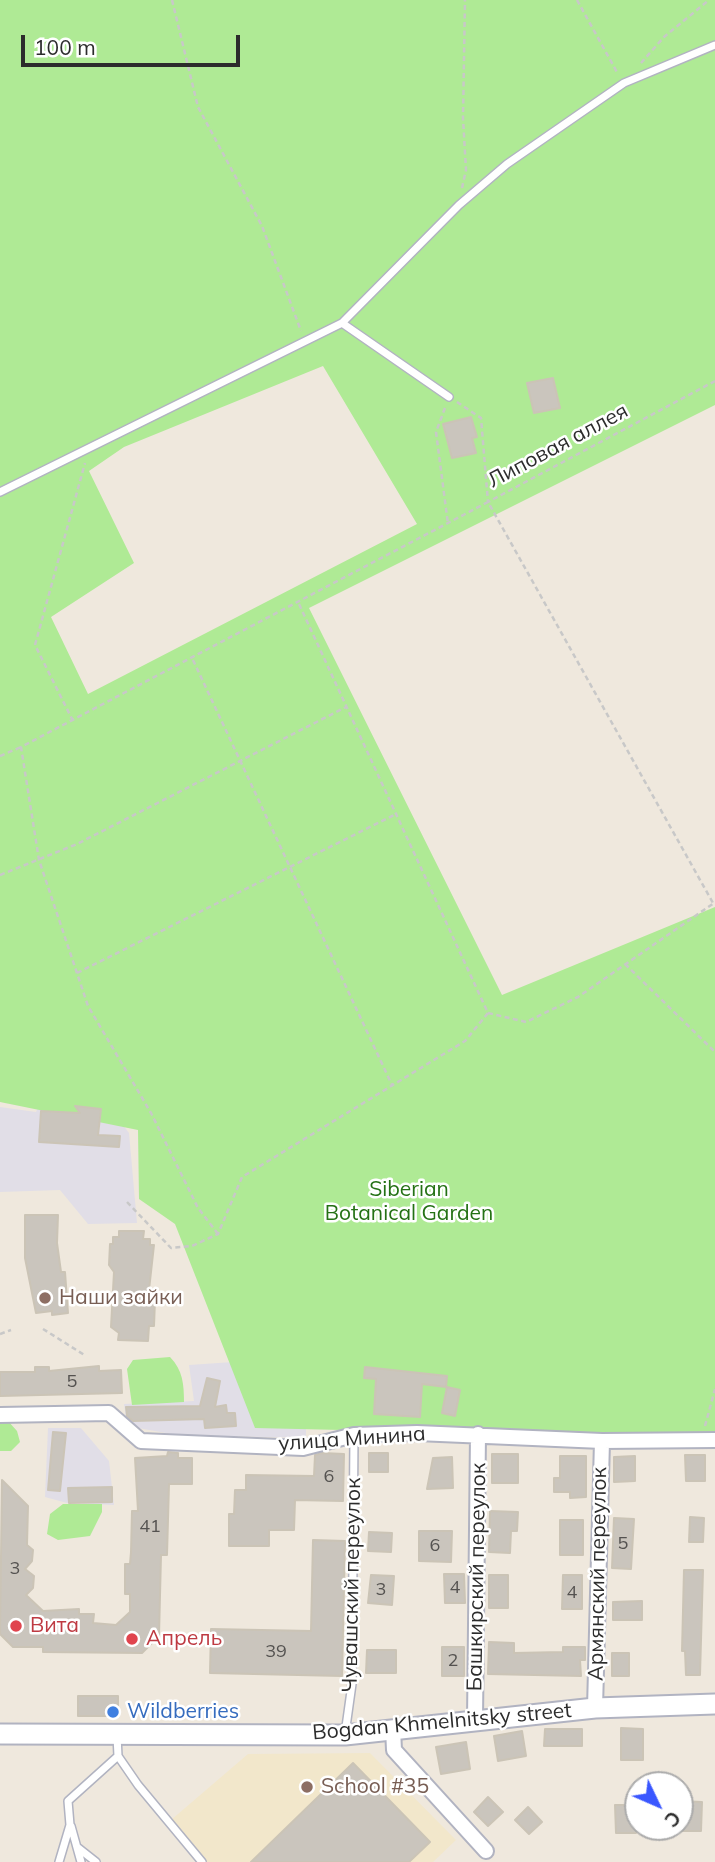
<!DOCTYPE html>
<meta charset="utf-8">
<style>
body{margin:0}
#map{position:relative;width:715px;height:1862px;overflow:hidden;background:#efe8dd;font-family:Mulish,sans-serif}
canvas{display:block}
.north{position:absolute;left:624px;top:1771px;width:70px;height:70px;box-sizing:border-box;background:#fff;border:2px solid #ababab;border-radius:50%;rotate:134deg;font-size:19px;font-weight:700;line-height:28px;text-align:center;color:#2c2c2c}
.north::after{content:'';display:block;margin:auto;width:24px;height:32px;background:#3a57ff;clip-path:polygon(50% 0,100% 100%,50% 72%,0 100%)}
.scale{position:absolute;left:21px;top:35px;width:219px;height:32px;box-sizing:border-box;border:4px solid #2c2c2c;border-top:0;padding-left:9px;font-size:21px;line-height:24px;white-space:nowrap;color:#2c2c2c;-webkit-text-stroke:5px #fff;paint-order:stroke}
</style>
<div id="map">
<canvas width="715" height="1862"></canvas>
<div class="north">С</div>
<div class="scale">100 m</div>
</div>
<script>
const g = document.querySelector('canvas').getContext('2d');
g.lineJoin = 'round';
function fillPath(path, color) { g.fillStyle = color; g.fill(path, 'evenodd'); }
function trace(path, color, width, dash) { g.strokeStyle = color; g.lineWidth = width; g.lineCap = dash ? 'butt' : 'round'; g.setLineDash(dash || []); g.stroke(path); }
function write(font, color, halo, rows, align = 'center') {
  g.font = font + ' Mulish,sans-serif'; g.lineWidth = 5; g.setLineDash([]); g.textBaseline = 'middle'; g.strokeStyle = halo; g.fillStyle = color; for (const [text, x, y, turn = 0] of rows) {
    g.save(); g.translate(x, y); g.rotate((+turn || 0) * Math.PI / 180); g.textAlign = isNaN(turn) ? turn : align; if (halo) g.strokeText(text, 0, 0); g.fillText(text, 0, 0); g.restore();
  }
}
const industrial = new Path2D(`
 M73,1059L129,1133L137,1223L88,1224L60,1190L0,1192V1107L36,1112L52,1077Z
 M233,1362L306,1412V1438L177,1435L127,1426L124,1404L194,1401L189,1365Z
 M48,1428H81L109,1461L114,1505L67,1503L45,1497Z`);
const education = new Path2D(`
 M370,1753L456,1840L433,1862H207L171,1820L248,1754Z`);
const green = new Path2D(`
 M0,0H715V405L309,608L502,995L715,907V1434L602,1436L255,1428L175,1224L139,1199L138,1130L0,1102ZM323,366L417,524L88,694L51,617L134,563L89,471L124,447Z
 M170,1357C183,1370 184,1385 184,1402L132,1405L127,1369L133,1360Z
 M8,1421L17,1431L20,1442L11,1451H0V1422Z
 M63,1504H102V1512L90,1536L58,1540L47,1534L50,1514Z`);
const building = new Path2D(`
 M553,378L560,408L534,413L527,383Z
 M471,417L477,437L472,438L476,453L452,458L443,424Z
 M75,1106L101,1109L98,1135L120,1136L119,1147L39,1142L41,1111L80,1113Z
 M25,1215H58L57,1243L61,1272H65L68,1313L52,1315V1311L36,1313L25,1258Z
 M119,1231H144L143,1239H150V1245H154L148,1299L155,1300L154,1326H149L148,1341L118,1340L119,1333L111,1327L114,1272L109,1265L110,1244H113V1237H119Z
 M99,1366V1371L121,1370L122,1393L0,1396V1372H35V1367H49V1371Z
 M365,1367L447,1376L446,1387L422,1384L420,1417L374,1414L376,1379L364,1378Z
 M207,1378L220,1381L215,1407L226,1405L227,1413H235L236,1426L205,1428L204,1419L133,1421L127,1416L126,1407L200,1406Z
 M447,1387L460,1390L455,1416L442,1413Z
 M53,1432L66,1433L60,1491L48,1490Z
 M168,1452L178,1453V1458H192V1484H169L167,1555H161L159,1636L142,1653L43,1652V1647H13L0,1634L2,1480L28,1506L27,1545L33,1550L32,1561L25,1569L34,1576L33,1588L26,1595L43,1611L79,1609V1614H94L93,1623L116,1625L130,1612V1594H125V1564H130L131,1552L132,1511H138L135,1458L167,1456Z
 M322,1453L344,1454L343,1501L295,1500L294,1530H269V1546H229V1514H234L235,1490H246V1475L314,1476L315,1455Z
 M369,1453H388V1472H369Z
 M492,1454H518V1483H492Z
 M685,1455H705V1481H686Z
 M560,1456H586V1497L570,1498V1492H554V1478H560Z
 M635,1456V1481L614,1482V1457Z
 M452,1457L453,1488L427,1489L433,1458Z
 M112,1487V1502L69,1503L68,1488Z
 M490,1511L518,1512L517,1531H511L510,1553L489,1552Z
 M690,1517L704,1518L703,1542H689Z
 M614,1518L634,1519L631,1569L612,1568Z
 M560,1520H583V1555H560Z
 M419,1531H452L451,1562L419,1561Z
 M369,1532L392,1533L391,1552L368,1551Z
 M313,1540L345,1541L342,1676L210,1673L211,1629L311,1631Z
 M684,1570H703L700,1675H686L685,1651H682Z
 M444,1574H464L465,1603H445Z
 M371,1575L394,1576L392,1605L368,1603Z
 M489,1575H508V1608H489Z
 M563,1575H582V1609H562Z
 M642,1601V1620H613V1602Z
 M489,1642L514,1643V1653L563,1652V1647H585V1660H580L581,1676L488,1674Z
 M442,1647H464V1676H442Z
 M367,1650H396V1673H366Z
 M612,1653H629V1676H612Z
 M78,1696H118V1716H78Z
 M621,1728L643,1729V1760H621Z
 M545,1729H582V1746H544Z
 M522,1731L526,1756L498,1761L494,1736Z
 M466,1742L470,1769L441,1774L436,1747Z
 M353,1763L430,1842L409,1862H251Z
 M488,1797L503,1812L488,1826L474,1812Z
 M680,1801L702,1802L701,1831H680Z
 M615,1805H636V1833H616Z
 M528,1807L542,1822L529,1834L515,1820Z`);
const path = new Path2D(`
 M172,0L198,107L262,226L301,331
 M577,0L618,74
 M641,63L664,37L709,0
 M462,188L466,170L463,118L465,0
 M457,402L481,418L488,502L715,381
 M445,408L436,432L448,524
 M193,660L392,1085
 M73,721L35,645L85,463
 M0,756L21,747
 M0,875L77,844L346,707
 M625,964L715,1052
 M77,973L396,814
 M488,1013L526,1022L578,997L714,903
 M127,1202L171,1248L192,1246L218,1234L242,1177L465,1041L488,1013L299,604
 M218,1234L198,1208L151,1113L88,1006L39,860L21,747L488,502L713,903
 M43,1329L86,1356
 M0,1334L11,1330
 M705,1426L715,1389`);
const lane = new Path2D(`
 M342,323L449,397
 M0,492L342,323L459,205L507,164L624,83L715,45
 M345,1734L352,1684L354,1435
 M117,1736L118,1756L138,1785L202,1862
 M71,1826L81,1862
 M77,1847L96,1862
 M59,1862L70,1825L68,1801L118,1756`);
const street = new Path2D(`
 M0,1415L109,1413L141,1441L303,1448L354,1435L417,1433L602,1441L715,1440
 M595,1708L602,1441
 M475,1720L478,1434
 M393,1729L394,1750L486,1851`);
const secondary = new Path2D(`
 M0,1734L345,1735L595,1708L715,1704`);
const markers = [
 [45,1298,7,"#8d6e63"],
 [16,1626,7,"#e0444e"],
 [132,1639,7,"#e0444e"],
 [113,1712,7,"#3f7fe0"],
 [307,1787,7,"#8d6e63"]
];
const numberNames = [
 ["5",72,1382],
 ["6",329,1477],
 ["41",150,1527],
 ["5",623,1544],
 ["6",435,1546],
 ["3",15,1569],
 ["4",455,1588],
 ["3",381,1590],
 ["4",572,1593],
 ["39",276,1652],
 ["2",453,1661]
];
const streetNames = [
 ["Липовая аллея",558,446,-28],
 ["улица Минина",352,1439,-4],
 ["Армянский переулок",598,1574,-89],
 ["Башкирский переулок",477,1577,-89],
 ["Чувашский переулок",352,1585,-89],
 ["Bogdan Khmelnitsky street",442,1722,-5]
];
const parkNames = [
 ["Siberian",409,1190],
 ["Botanical Garden",409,1214]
];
const educationNames = [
 ["Наши зайки",59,1298],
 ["School #35",321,1787]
];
const healthNames = [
 ["Вита",30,1626],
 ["Апрель",146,1639]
];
const shopNames = [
 ["Wildberries",127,1712]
];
fillPath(industrial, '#e1dee7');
fillPath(education, '#f2e7cb');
fillPath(green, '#afea95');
fillPath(building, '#cac5bd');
trace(building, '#cbc4b6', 2);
trace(lane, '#b1b3c1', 10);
trace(street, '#b1b3c1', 18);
trace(secondary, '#b1b3c1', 23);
trace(path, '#c8c8c8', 2.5, [5, 3.5]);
trace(lane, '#fff', 7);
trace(street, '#fff', 14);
trace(secondary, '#fff', 19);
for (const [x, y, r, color] of markers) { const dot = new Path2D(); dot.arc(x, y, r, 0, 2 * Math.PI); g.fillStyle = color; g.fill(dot); trace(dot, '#fff', 2.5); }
write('18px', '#545250', null, numberNames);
write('21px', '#2c2c2c', '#fff', streetNames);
write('21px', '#247114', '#fff', parkNames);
write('21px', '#785e54', '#fff', educationNames, 'left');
write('21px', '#be3a42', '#fff', healthNames, 'left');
write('21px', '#366cbe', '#fff', shopNames, 'left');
</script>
